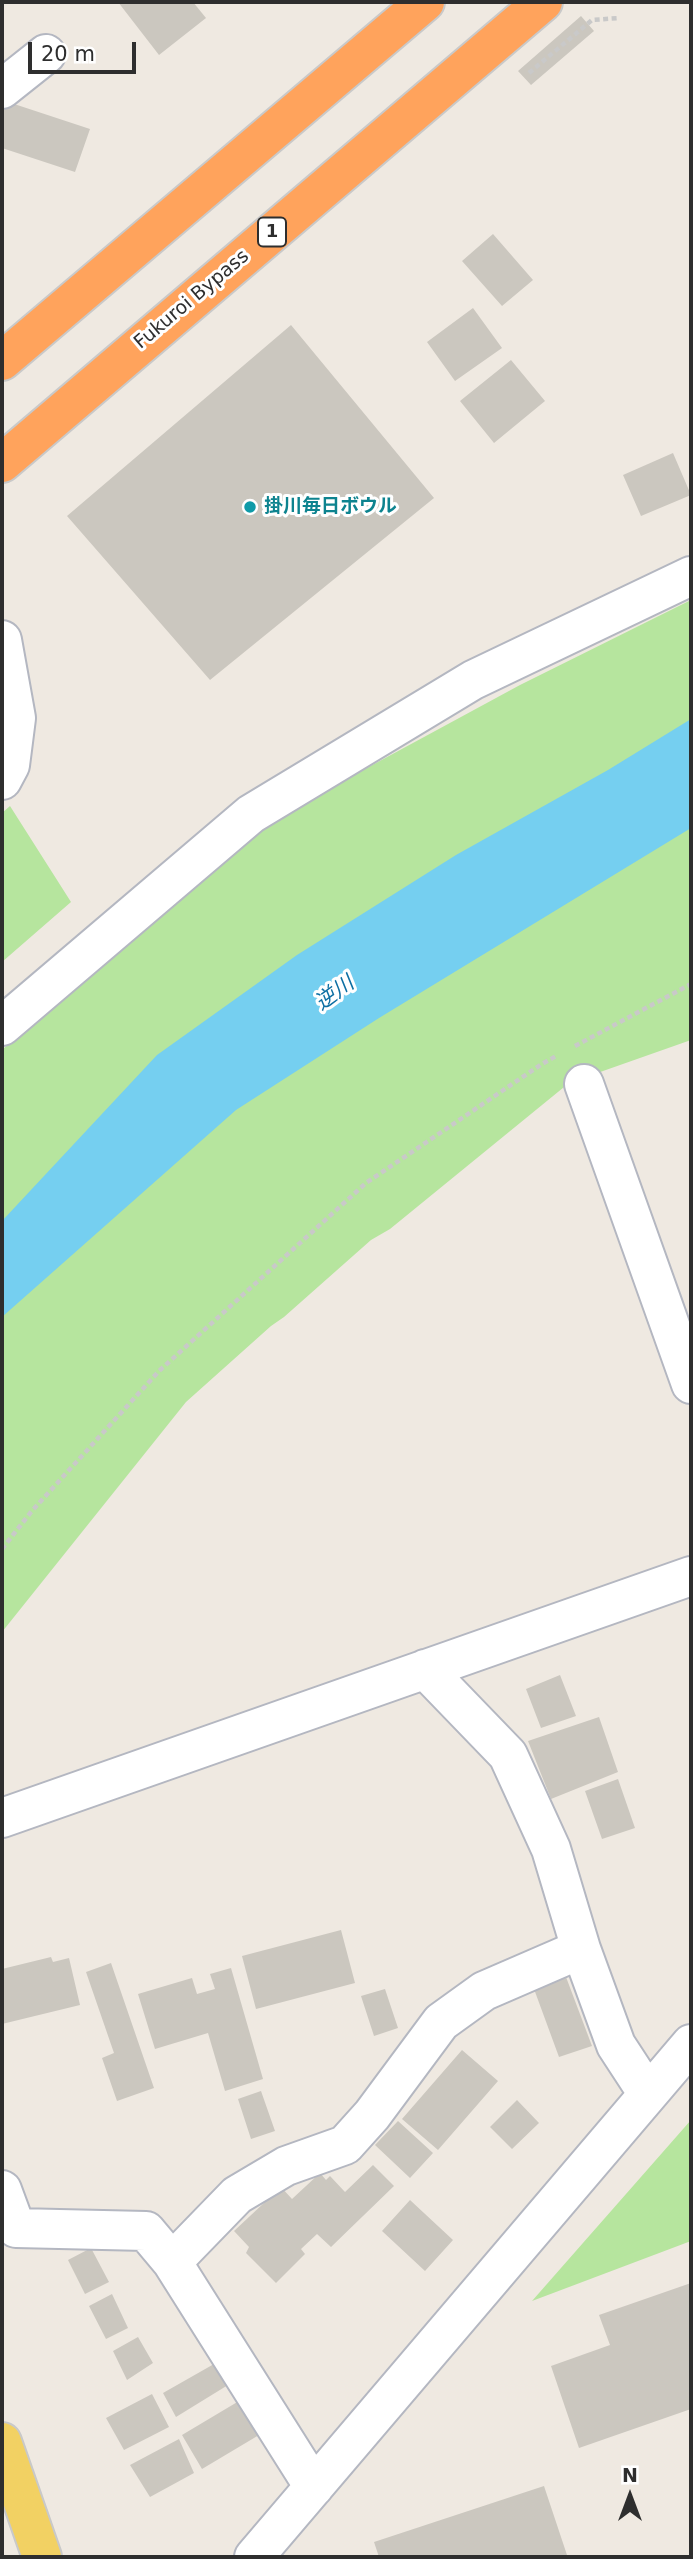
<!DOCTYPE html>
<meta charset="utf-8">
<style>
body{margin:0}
#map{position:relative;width:693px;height:2559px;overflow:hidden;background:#efe9e1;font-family:"DejaVu Sans",sans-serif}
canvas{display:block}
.frame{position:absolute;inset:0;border:4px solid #2e2e2e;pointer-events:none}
.north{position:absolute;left:595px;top:2461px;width:70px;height:70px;-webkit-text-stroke:5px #fff;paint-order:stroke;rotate:0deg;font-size:19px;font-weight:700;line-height:28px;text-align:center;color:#2e2e2e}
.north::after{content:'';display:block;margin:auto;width:24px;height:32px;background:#2e2e2e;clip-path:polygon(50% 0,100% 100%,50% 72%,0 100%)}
.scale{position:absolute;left:28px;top:42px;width:108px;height:32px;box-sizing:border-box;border:4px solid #2e2e2e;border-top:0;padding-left:9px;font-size:21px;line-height:24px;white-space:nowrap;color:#2e2e2e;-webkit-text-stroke:5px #fff;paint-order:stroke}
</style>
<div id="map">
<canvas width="693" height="2559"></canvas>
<div class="frame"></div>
<div class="north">N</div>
<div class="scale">20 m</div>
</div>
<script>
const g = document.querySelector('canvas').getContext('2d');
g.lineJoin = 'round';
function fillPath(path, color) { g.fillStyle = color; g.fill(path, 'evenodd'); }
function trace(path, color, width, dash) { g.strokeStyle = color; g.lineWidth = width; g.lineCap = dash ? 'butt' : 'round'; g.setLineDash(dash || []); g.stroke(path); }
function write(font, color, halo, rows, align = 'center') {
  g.font = font + ' "DejaVu Sans","Noto Sans JP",sans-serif'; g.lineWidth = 6; g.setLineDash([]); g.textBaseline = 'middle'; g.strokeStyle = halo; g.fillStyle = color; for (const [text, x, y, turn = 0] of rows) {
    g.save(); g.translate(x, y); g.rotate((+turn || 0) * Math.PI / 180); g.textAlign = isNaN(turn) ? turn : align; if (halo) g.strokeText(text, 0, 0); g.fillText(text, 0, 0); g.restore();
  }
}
const green = new Path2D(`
 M691,600V1040L569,1083L390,1229L371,1240L284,1317L271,1326L186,1402L2,1632V1050L108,953L269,821L520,685Z
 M10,806L71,902L2,962V813Z
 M691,2120V2241L532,2301Z`);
const water = new Path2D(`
 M691,719V828L379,1018L236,1110L2,1317V1221L157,1055L297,955L456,855L608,770Z`);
const building = new Path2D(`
 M118,2H193L206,18L159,55Z
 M581,16L594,31L531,85L518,71Z
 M2,100L90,129L75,172L2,148Z
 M493,234L533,280L502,306L462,261Z
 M473,308L502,348L455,381L427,342Z
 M291,325L434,498L210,680L67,516Z
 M511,360L545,401L494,443L460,401Z
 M673,453L691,495L641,516L623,475Z
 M560,1675L576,1716L541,1728L526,1689Z
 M599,1717L618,1772L551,1799L528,1741Z
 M618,1779L635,1828L602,1839L585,1791Z
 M341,1930L355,1983L256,2009L242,1956Z
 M51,1957L53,1962L69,1958L80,2005L2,2024V1969Z
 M111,1963L154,2088L117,2101L102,2058L114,2053L86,1972Z
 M231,1968L263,2079L225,2091L208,2033L155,2049L138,1994L192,1978L197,1994L215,1989L210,1974Z
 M566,1977L592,2046L559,2057L534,1989Z
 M385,1989L398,2028L374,2036L361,1996Z
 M462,2050L498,2081L438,2150L402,2119Z
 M261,2091L275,2131L251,2139L238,2099Z
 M517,2100L539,2123L512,2149L490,2127Z
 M398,2121L433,2153L410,2178L375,2145Z
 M373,2165L394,2186L331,2247L317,2234L301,2249L305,2254L276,2283L246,2253L249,2247L234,2231L281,2187L292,2199L320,2173L326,2180L330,2176L345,2192Z
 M410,2200L453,2240L425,2271L382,2231Z
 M91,2248L109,2282L85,2294L68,2260Z
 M691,2283V2409L579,2448L551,2366L610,2345L599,2315Z
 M112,2294L128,2328L106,2339L89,2306Z
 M138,2337L153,2363L127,2380L113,2351Z
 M214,2364L228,2385L176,2417L163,2393Z
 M152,2394L169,2427L124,2450L106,2418Z
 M239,2401L259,2435L202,2469L182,2435Z
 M179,2439L194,2473L150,2497L130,2465Z
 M544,2486L567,2555L560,2557H379L374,2542Z`);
const path = new Path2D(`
 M529,73L592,20L620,18
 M575,1046L691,984
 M2,1549L31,1512L159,1371L366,1183L542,1064L558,1055`);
const minor = new Path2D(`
 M2,89L46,54
 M2,640L16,718L10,765L2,780
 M2,1026L251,814L473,680L691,576
 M584,1084L691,1384
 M425,1669L508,1755L551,1849L581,1949L616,2045L648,2094
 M2,1818L691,1576
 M2,2190L16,2228L146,2231L172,2262L314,2487
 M172,2262L237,2195L286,2166L345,2145L372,2115L441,2022L484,1991L581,1949
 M254,2557L691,2044`);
const major = new Path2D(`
 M2,2442L42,2557`);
const highway = new Path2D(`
 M2,361L425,2
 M2,463L543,2`);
const markers = [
 [250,507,7,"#0f9aa8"]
];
const shields = [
 [272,232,28]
];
const shieldNames = [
 ["1",272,232]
];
const streetNames = [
 ["Fukuroi Bypass",192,300,-40]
];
const cultureNames = [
 ["掛川毎日ボウル",264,507]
];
const waterNames = [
 ["逆川",335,994,-36]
];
fillPath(green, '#b6e59e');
fillPath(water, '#75cff0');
fillPath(building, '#cbc7bf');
trace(minor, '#b4b7c1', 42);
trace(major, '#c9c9c9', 42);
trace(highway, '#c9c9c9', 42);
trace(path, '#c9c9c9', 4.5, [5, 3.5]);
trace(minor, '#fff', 38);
trace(major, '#f2d163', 38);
trace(highway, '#ffa35c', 38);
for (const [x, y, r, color] of markers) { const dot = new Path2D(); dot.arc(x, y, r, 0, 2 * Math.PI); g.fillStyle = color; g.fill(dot); trace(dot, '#fff', 2.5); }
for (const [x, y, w] of shields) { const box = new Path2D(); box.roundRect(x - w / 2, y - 14.5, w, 29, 5); g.fillStyle = '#fff'; g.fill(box); trace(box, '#2e2e2e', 2); }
write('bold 18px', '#2e2e2e', null, shieldNames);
write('19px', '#2e2e2e', '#fff', streetNames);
write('bold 19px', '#0d838f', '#fff', cultureNames, 'left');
write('italic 21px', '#0d6fa3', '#fff', waterNames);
</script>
